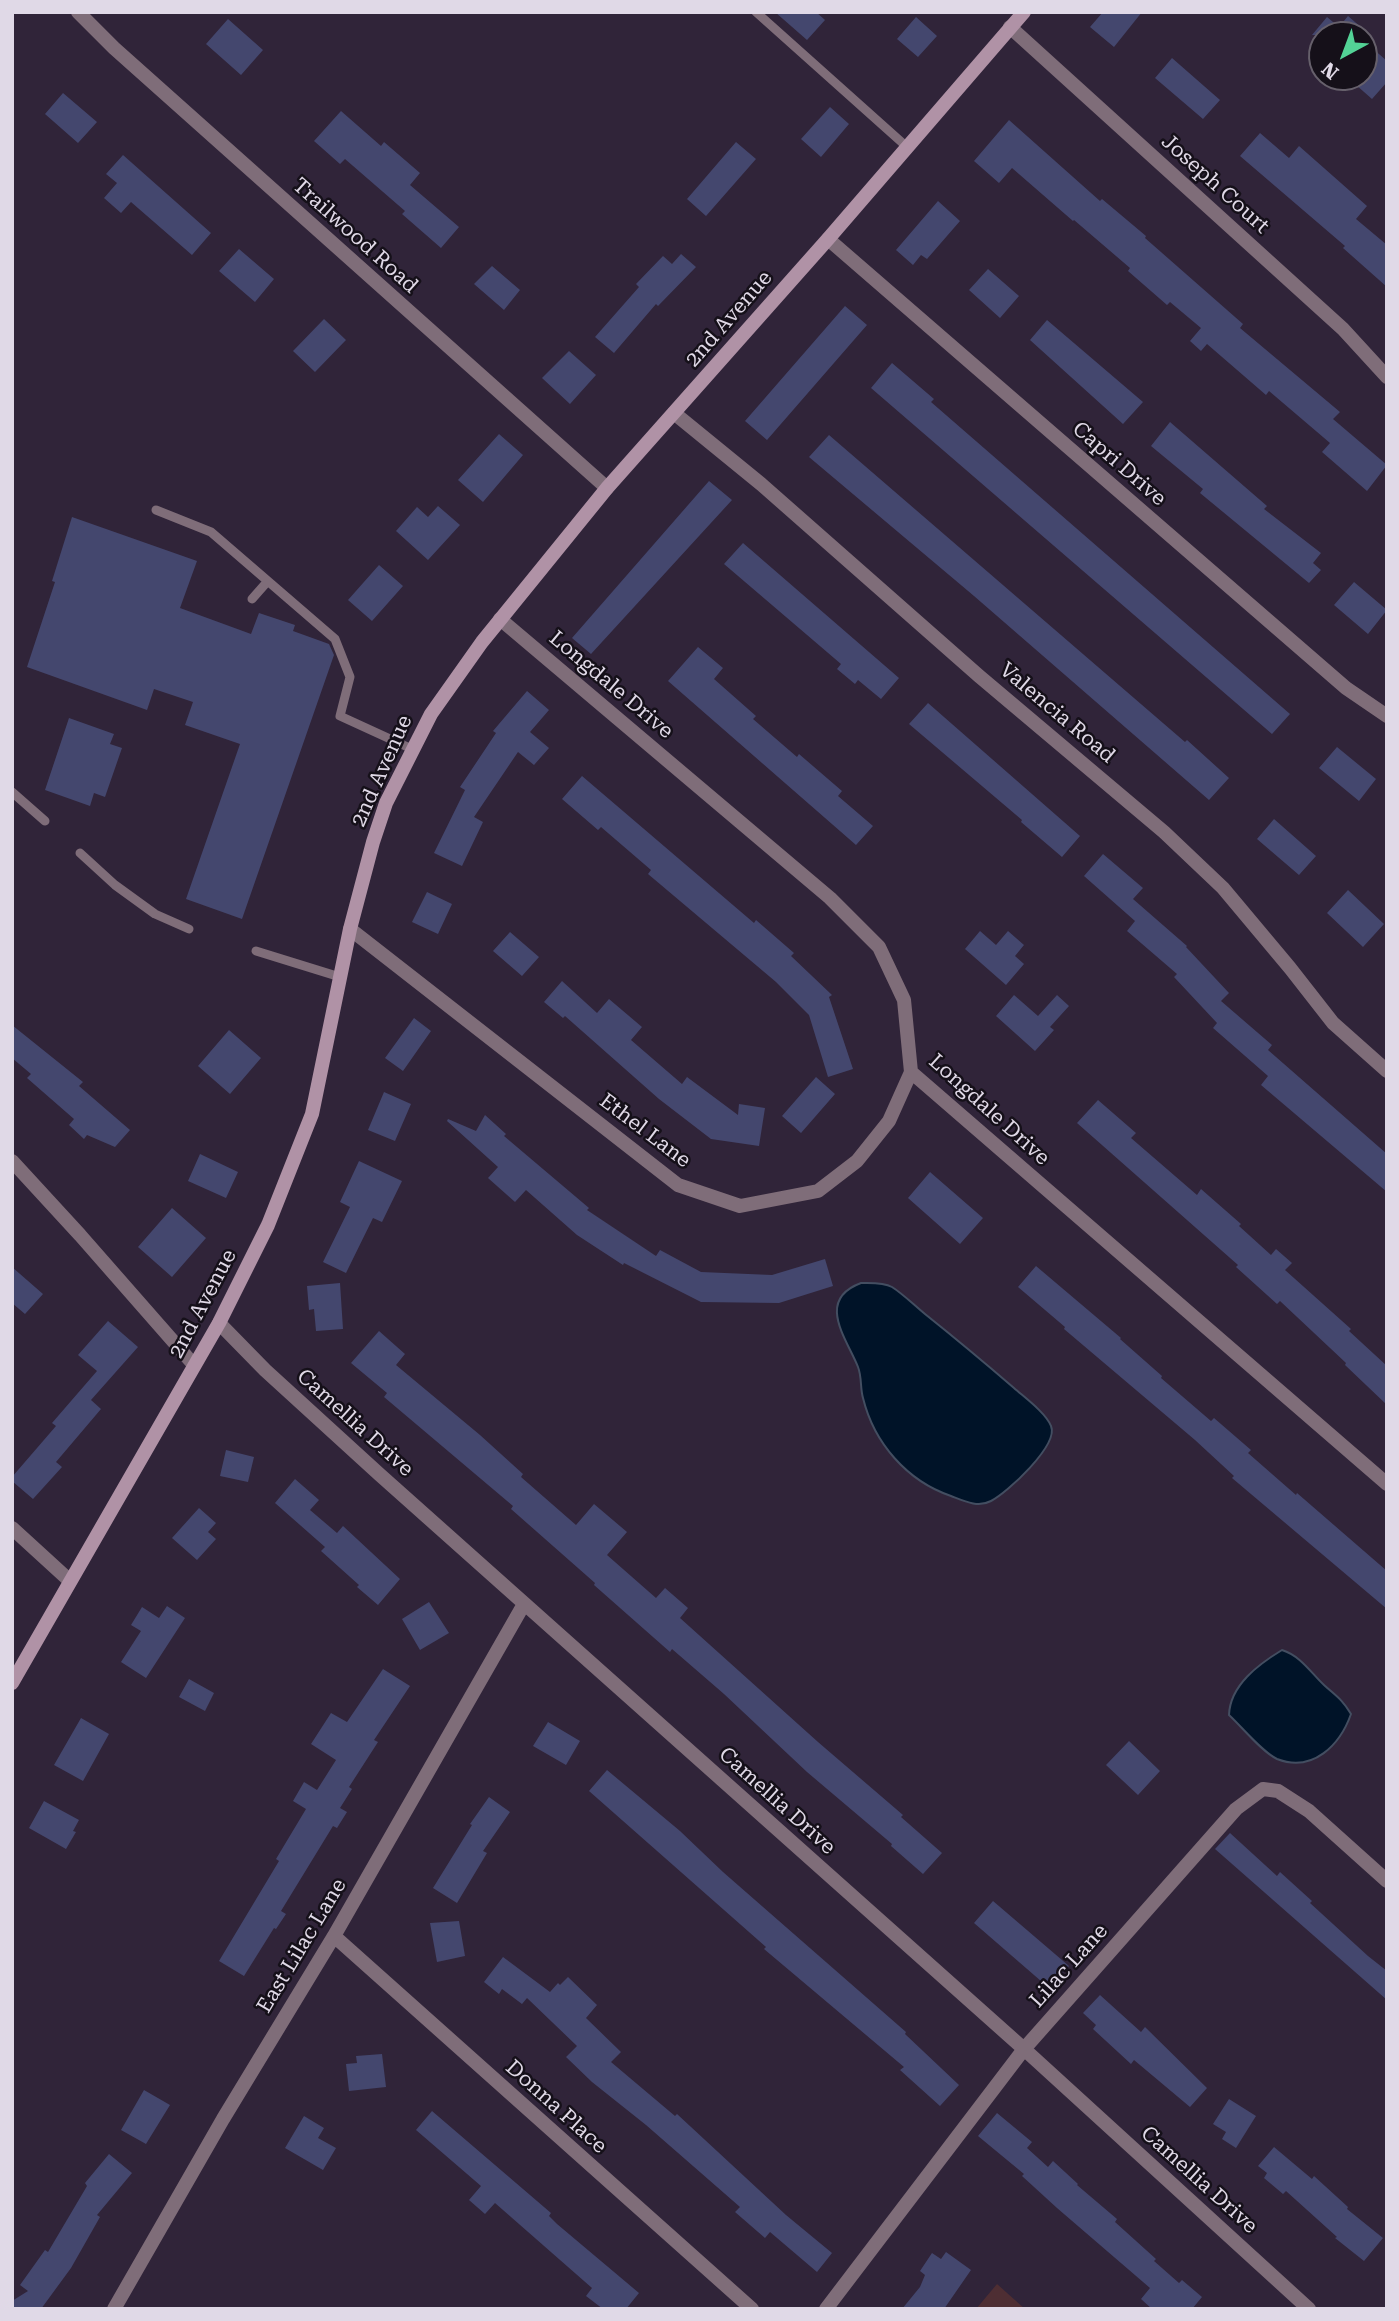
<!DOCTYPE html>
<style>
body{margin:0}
#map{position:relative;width:1399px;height:2321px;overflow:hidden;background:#302439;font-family:"Roboto Serif",serif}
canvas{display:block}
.frame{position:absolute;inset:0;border:14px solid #e0d9e7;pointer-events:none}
.north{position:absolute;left:1308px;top:21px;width:70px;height:70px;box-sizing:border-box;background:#151019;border:2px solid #66606b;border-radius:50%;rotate:221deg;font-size:19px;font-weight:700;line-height:28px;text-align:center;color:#e0d9e7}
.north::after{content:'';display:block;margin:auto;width:24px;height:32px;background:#53d396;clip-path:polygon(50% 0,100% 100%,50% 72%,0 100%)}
</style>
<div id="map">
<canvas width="1399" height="2321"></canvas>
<div class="frame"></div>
<div class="north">N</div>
</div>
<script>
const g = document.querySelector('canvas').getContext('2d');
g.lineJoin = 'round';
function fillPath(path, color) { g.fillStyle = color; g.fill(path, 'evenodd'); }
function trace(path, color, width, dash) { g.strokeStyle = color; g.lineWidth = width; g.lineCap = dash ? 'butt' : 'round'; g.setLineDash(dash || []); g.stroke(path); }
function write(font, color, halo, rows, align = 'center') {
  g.font = font + ' "Roboto Serif",serif'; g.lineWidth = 5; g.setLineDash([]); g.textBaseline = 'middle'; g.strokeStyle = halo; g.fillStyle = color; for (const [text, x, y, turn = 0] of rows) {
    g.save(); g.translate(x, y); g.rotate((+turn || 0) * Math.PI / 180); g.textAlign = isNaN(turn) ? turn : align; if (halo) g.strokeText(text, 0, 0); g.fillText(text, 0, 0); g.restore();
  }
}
const green = new Path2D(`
 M997,2284L1025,2309H976Z`);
const water = new Path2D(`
 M861,1283C870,1283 883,1282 892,1287C903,1294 914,1305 925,1314C955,1338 985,1363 1014,1388C1024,1397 1046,1413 1051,1426C1059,1445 1007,1493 991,1501C978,1508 964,1501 951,1496C907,1481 874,1443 863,1398C860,1388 862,1377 858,1367C847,1339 815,1300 861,1283Z
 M1282,1650C1301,1656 1311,1673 1324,1685C1336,1696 1342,1699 1351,1714C1340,1745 1313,1773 1277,1759C1262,1752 1242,1727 1229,1715C1230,1685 1259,1664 1282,1650Z`);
const building = new Path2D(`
 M775,12H816L825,20L807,40Z
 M1103,12H1142L1114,47L1090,27Z
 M1348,16L1370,35H1312L1327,17L1339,27Z
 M916,17L937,36L918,57L897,39Z
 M228,19L263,50L241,75L206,44Z
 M1364,41L1387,61V82L1372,99L1347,77H1364Z
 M1172,58L1220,100L1203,119L1155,78Z
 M63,93L97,122L78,143L45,114Z
 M830,107L849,124L821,157L801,139Z
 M341,111L381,146L384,142L420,173L410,185L459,227L441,248L402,214L405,211L345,159L340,164L314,141Z
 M1009,120L1100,201L1102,199L1146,236L1145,238L1243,324L1240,328L1340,412L1333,419L1387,465L1367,491L1322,452L1330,443L1269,391L1266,395L1207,344L1201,351L1190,341L1201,328L1170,302L1167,305L1128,271L1130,268L1074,220L1073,221L1012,168L999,183L974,161Z
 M1260,133L1289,158L1299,146L1367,206L1356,219L1387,245V287L1343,248L1345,246L1240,156Z
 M736,142L756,159L706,216L687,199Z
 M123,155L211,233L192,255L131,202L121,213L104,198L117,183L106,174Z
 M938,201L960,221L927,259L921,255L913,265L896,250Z
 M239,249L274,279L255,302L219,271Z
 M681,254L696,267L658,306L656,304L614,353L595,337L639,287L636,284L663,256L672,264Z
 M492,266L520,290L504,310L474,284Z
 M988,269L1019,296L1000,318L969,290Z
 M845,306L867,325L767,440L745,421Z
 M324,319L346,340L315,372L293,351Z
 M1047,320L1143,402L1123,424L1030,340Z
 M569,351L596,375L570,404L542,378Z
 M892,363L934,399L931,402L1290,714L1272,734L871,388Z
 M1170,422L1267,506L1264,509L1321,553L1313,563L1321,570L1309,583L1200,493L1203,489L1151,446Z
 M499,434L523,455L483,502L458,480Z
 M829,435L1185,742L1187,740L1229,778L1209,800L974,596L809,457Z
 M709,481L732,500L591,654L572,638Z
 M438,506L460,525L428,560L396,531L417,507L428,517Z
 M72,517L197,561L180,608L251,634L259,613L295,625L293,631L329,644L334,655L242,919L186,899L240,744L185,725L193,702L154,689L147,710L27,667L55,582L52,581Z
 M743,543L899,678L881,699L858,680L855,684L837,669L841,664L724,564Z
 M379,565L403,586L372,621L348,600Z
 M1354,582L1387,610L1368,634L1334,605Z
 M698,647L723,668L714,679L756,716L753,719L797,757L799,754L842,791L838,796L873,826L856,845L668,681Z
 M527,691L549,710L530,732L549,748L534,765L518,752L474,817L483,822L462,866L434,853L465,790L460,787L496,733L493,731Z
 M928,703L1080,836L1062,857L1021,822L1022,820L909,724Z
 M69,718L114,734L110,744L122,748L105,797L94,793L90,806L45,790Z
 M1337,747L1376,779L1359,801L1319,768Z
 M582,776L754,923L756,920L794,953L791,956L832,995L829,997L853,1069L828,1077L809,1015L776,982L648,874L651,870L601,827L598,830L562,799Z
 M1274,819L1316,856L1299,875L1257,839Z
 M1103,854L1143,888L1133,899L1187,946L1186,947L1229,993L1221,1001L1272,1045L1268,1050L1387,1154V1192L1261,1085L1268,1076L1213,1028L1217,1023L1174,977L1177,974L1127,931L1135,921L1084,876Z
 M1348,890L1384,924L1363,947L1327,913Z
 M427,892L452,904L438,934L412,922Z
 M980,931L996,945L1008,931L1024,945L1015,956L1024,964L1006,985L965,949Z
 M510,932L539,957L522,976L493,951Z
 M562,981L597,1013L609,999L642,1027L631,1040L682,1084L687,1077L738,1115L739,1104L765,1108L759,1146L711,1139L659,1099L565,1016L563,1018L544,1002Z
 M1014,995L1038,1016L1057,995L1069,1006L1050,1027L1054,1030L1035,1051L996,1016Z
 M414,1018L431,1031L403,1071L385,1058Z
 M12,1025L83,1082L79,1086L130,1130L115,1147L87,1135L84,1139L69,1125L74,1119L27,1078L31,1074L12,1058Z
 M229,1030L261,1058L230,1094L198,1066Z
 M816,1077L835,1094L801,1133L782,1116Z
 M384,1092L411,1104L395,1141L368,1130Z
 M1098,1100L1136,1133L1131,1138L1197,1195L1201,1189L1241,1224L1239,1226L1271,1255L1276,1249L1292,1263L1285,1270L1351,1329L1349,1331L1387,1366V1405L1345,1365L1346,1363L1280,1301L1277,1304L1236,1267L1238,1265L1077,1123Z
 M485,1115L506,1134L504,1136L589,1208L587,1210L656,1256L660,1250L701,1272L772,1275L825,1259L833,1286L779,1303L701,1302L624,1263L623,1265L577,1235L526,1190L515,1202L488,1178L498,1167L447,1121L448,1119L476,1131Z
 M200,1154L238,1172L226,1198L188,1181Z
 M359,1161L402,1181L382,1222L373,1218L346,1273L323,1262L350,1207L340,1202Z
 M930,1172L983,1218L960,1244L908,1198Z
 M172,1208L206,1238L172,1277L138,1247Z
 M1036,1266L1121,1338L1120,1339L1162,1376L1161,1378L1211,1421L1214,1418L1251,1450L1248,1453L1296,1495L1297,1493L1387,1571V1609L1232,1478L1234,1476L1195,1440L1064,1329L1065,1327L1018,1287Z
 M12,1267L43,1294L25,1314L12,1303Z
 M340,1283L343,1329L316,1331L314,1309L309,1310L307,1286Z
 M108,1321L138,1347L91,1400L101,1409L56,1462L62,1467L33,1499L12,1481V1477L56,1426L52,1423L97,1371L78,1355Z
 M379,1331L405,1354L396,1365L480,1435L523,1474L521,1477L576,1525L594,1504L627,1532L607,1555L656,1598L665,1588L688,1608L680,1618L818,1742L903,1815L901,1817L942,1853L923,1874L891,1846L892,1844L807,1772L724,1694L672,1649L670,1652L594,1585L595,1583L511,1509L513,1506L384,1397L387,1393L351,1363Z
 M226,1450L254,1457L248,1482L220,1476Z
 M295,1479L319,1500L310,1510L337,1533L343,1526L400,1579L378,1605L357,1587L359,1585L321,1551L325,1547L275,1503Z
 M199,1508L216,1523L208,1532L216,1539L197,1560L172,1538Z
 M429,1602L449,1633L420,1650L402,1619Z
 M167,1606L185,1618L146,1678L121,1662L141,1631L131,1625L142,1607L159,1618Z
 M383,1669L410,1686L374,1740L378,1742L349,1787L352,1789L340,1808L347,1812L337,1828L333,1826L281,1911L286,1914L276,1929L274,1928L244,1976L219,1961L279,1861L276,1859L306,1809L293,1801L304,1782L317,1790L336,1760L311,1744L331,1713L347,1722Z
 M189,1679L214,1693L205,1711L179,1697Z
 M81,1718L109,1734L83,1781L54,1765Z
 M548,1722L580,1741L566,1765L533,1746Z
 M1129,1741L1160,1771L1138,1795L1106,1765Z
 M607,1770L680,1831L723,1872L906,2032L905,2034L959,2085L940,2106L900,2070L904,2067L764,1949L766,1947L589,1791Z
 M489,1797L510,1812L483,1851L487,1853L457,1903L433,1888L472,1825L470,1824Z
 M44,1801L79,1820L73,1831L76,1832L66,1849L29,1828Z
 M1230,1833L1277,1876L1280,1872L1312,1901L1310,1903L1368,1956L1387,1971V2000L1215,1849Z
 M993,1901L1069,1966L1049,1988L974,1923Z
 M459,1921L465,1956L437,1962L430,1923Z
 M503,1957L550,1992L558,1983L560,1985L568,1977L597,2005L586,2018L621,2052L611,2062L675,2116L677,2114L786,2215L832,2253L817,2272L770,2232L765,2238L735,2212L740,2207L646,2125L592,2082L566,2057L577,2046L527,1998L522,2004L502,1989L499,1994L484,1982Z
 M1100,1995L1141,2032L1145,2027L1207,2088L1190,2107L1134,2060L1131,2064L1093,2029L1096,2025L1083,2013Z
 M382,2054L386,2087L349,2091L346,2064L357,2063L356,2056Z
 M144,2090L170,2105L146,2144L121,2130Z
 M1229,2099L1256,2116L1236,2148L1222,2139L1226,2132L1213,2124Z
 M432,2111L551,2213L549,2216L557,2224L639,2293L626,2309H603L586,2296L592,2288L495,2203L485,2214L469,2200L481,2186L416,2130Z
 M997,2113L1032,2142L1027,2148L1048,2167L1053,2161L1078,2184L1077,2185L1117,2219L1115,2222L1156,2259L1154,2261L1179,2283L1182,2280L1202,2297L1192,2309H1152L1141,2299L1150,2288L1057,2208L1022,2176L1024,2174L978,2136Z
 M304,2116L324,2128L318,2138L336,2148L323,2170L285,2148Z
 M1274,2147L1312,2179L1314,2176L1348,2207L1347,2209L1383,2238L1364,2261L1335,2238L1337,2237L1286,2191L1283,2194L1264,2178L1267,2173L1258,2166Z
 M109,2154L132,2173L97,2215L100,2217L71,2268L41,2309H12V2301L28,2291L20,2285L45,2250L48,2252L87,2186L85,2183Z
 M946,2252L971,2270L944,2309H902L920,2287L925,2275L920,2271L932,2253L941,2259Z`);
const lane = new Path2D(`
 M756,12L907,147
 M156,510L211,532L335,639L350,677L340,716L412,749
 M252,599L267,582
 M12,792L45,821
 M80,853L115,885L155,914L189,929
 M256,951L340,977`);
const street = new Path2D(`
 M78,12L114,48L607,488
 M1010,27L1343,329L1387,377
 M828,239L1346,688L1387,716
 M674,413L761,484L979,676L1164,832L1223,888L1290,968L1333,1023L1387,1071
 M500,619L830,898L879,947L904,1000L911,1072L1387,1484
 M350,929L678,1185L740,1206L818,1191L857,1161L889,1121L911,1072
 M12,1161L80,1235L194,1365
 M219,1323L265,1370L379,1474L1024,2049L1309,2309
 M12,1528L70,1581
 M334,1936L752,2309
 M114,2309L223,2119L334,1936L524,1604
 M826,2309L1024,2049L1236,1809L1263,1789L1278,1791L1309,1811L1387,1881`);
const secondary = new Path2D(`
 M12,1683L219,1323L268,1225L312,1114L350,929L373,842L386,803L431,714L482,642L607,488L828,239L1024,12`);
const streetNames = [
 ["Joseph Court",1215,184,42],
 ["Trailwood Road",355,236,42],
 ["2nd Avenue",729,319,-49],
 ["Capri Drive",1119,464,41],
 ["Longdale Drive",611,685,40],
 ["Valencia Road",1057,713,40],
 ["2nd Avenue",382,771,-66],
 ["Longdale Drive",989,1110,42],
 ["Ethel Lane",645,1131,37],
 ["2nd Avenue",203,1304,-62],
 ["Camellia Drive",355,1423,42],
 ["Camellia Drive",777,1801,42],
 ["East Lilac Lane",302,1946,-59],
 ["Lilac Lane",1069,1966,-48],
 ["Donna Place",556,2107,42],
 ["Camellia Drive",1199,2180,42]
];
fillPath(green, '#4e2e33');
fillPath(water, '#001328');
trace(water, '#434e61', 2);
fillPath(building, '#44476e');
trace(lane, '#7f6d79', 9);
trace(street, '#7f6d79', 14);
trace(secondary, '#b092a6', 14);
write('21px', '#e0d9e7', '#151019', streetNames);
</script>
